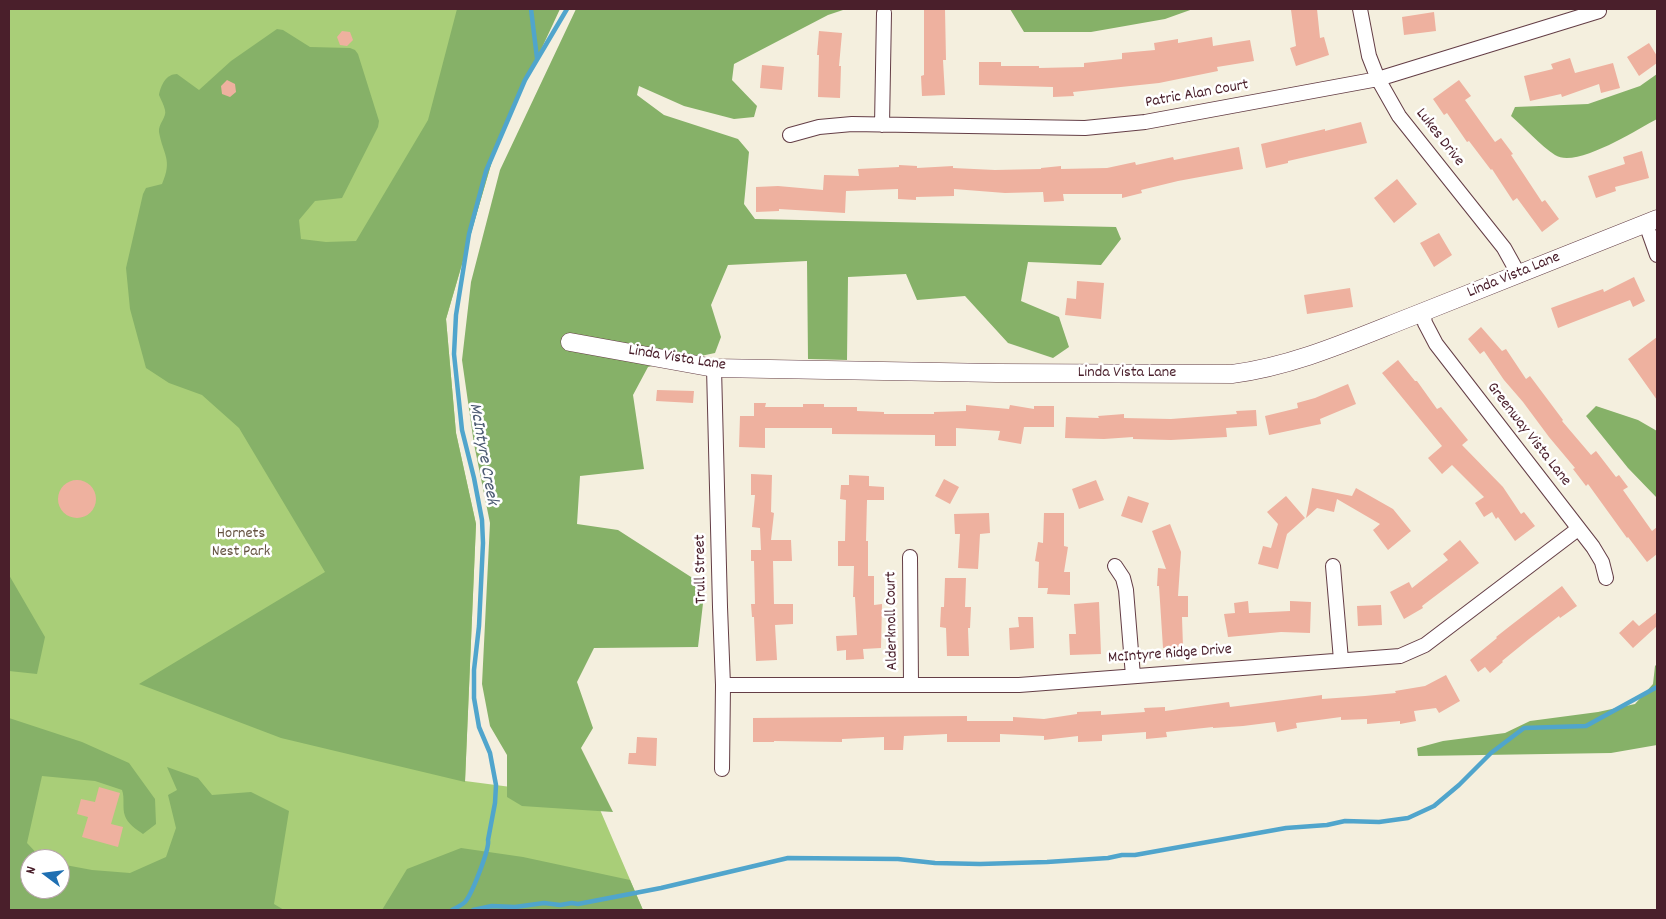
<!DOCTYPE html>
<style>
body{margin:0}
#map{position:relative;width:1666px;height:919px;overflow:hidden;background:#f4efde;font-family:Dekko,sans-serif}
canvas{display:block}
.frame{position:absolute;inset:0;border:10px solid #4a1f2b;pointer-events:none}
.north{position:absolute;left:20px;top:849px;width:50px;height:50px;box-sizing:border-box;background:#fff;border:1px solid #b7a5aa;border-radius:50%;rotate:285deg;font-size:14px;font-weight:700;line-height:20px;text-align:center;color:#4a1f2b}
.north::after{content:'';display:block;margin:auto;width:18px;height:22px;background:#1f6fb2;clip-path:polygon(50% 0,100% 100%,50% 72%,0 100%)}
</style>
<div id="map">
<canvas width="1666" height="919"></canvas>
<div class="frame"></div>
<div class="north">N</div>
</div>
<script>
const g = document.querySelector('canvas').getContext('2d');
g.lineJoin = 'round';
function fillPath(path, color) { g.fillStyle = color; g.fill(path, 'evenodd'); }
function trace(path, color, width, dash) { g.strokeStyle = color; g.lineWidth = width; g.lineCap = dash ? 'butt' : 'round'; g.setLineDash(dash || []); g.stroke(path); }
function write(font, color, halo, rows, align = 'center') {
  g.font = font + ' Dekko,sans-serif'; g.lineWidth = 5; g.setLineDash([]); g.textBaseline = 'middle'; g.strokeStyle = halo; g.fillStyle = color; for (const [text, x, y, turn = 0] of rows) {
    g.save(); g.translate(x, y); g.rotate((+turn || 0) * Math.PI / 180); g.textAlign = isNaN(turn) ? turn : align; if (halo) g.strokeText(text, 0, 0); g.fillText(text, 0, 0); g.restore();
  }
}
const green = new Path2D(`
 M9,9H559L497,144L446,319L456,433L476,524L465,781L595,798L643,910H9ZM30,859H60V889H30Z`);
const forest = new Path2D(`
 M457,9H560L497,144L446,319L456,433L476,524L465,782L281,738L139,684L325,572L239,428L202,395L169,383L146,368L130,309L126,268L143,194L146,188L162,184C173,159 163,155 159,132C158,124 167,117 165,110C164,105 161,100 159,95C161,85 166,74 177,74L199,90L231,61L277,29L283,30L310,47L350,48L355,50L358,54L379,121L378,127L342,198L315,201L299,220L301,239L326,242L356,241L428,120Z
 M576,9H846L828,15L734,64L732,80L757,106L754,117L734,119L684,106L639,86L637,95L664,115L738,139L749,152L744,204L755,219L1116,227L1121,239L1101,265L1028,262L1021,301L1059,317L1069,347L1053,358L1008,343L965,296L917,300L906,274L848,277L847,360L808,359L807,261L728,265L711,305L721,337L715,353L648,367L633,395L644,469L580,476L577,524L618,530L705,586L698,647L594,648L577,682L593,728L581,748L613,812L522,806L507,797V755L490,726L482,684L490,523L474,444L462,360L471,282L500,170Z
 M1010,9H1193L1165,19L1091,32H1024Z
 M1657,74V119C1636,130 1576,169 1555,155C1540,145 1525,128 1511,116L1515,107L1588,104L1640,86Z
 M1596,406L1638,420L1657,431V498L1628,468L1586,416Z
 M9,575L45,637L37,674L9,671Z
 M1657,664V745L1611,753L1418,756L1417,748L1443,741L1505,733L1530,721L1598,712L1635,704L1653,684L1655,666Z
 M9,718L82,742L129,763L155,799L156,824L143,834C137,830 127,823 125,816C122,808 125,798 122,790L95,781L42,776L27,843L42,859H30V889H60V864L92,870L130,873L166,857L176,828L168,795L177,790L167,767L198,778L212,795L251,792L289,811L274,904L284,910H9Z
 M461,848L523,857L630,880L643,910H382L407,869Z`);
const stream = new Path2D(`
 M531,9L537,58
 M452,910C456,908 462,905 465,902C472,894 490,848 488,840L495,803L496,785L490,753L479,727L474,698V670L479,626L483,543L482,520L474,478L462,430L454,354L456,315L469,234L486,171L525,80L567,9
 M473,910L492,906L515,907L544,903L560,905L572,903L578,904L661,888L788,858L898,859L935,863L980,864L1047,862L1108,858L1122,855H1135L1286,828L1327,825L1345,821L1379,822L1408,818L1434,806L1459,785L1491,753L1524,728L1586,726L1657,687`);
const building = new Path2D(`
 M924,9H945L946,60H943L945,95L922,96L921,76L924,75Z
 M1299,9H1317L1320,38L1324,37L1329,55L1296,66L1290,48L1296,46L1291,10Z
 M1434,12L1436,31L1404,35L1402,17Z
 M342,31L350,32L353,40L347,46L340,45L337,37Z
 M819,31L842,33L839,66H841L840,98L818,97L819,55H817Z
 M1212,37L1213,46L1250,40L1254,61L1217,67L1218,71L1159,83L1073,92L1074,96L1053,97V87L979,85V62H1001V66H1039V68L1084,67V63L1122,59V53L1155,50L1154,43L1178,39V43Z
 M1649,43L1657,56V63L1639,76L1627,57Z
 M1570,58L1575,73L1613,63L1620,88L1601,93L1599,84L1562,97L1561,94L1530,101L1524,76L1553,69L1551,64Z
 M762,65L784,67L782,90L760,88Z
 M227,80L235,84L236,92L230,97L222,94L221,86Z
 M1459,80L1471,96L1465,100L1495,142L1501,138L1513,154L1511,155L1542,202L1545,200L1559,219L1542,232L1517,198L1513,201L1492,169L1491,170L1469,141L1467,142L1447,113L1444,115L1433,99Z
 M1361,122L1367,143L1288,161V163L1266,168L1261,144L1325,129V131Z
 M1239,147L1243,169L1178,181L1141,190L1142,193L1122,198V194H1063L1064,201L1044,202L1043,192L1005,193L954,189V196L916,197V200L898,199V189L846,191L845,213L779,209V211L756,212V187L778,186L823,190L824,175L859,176L858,169L899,167V165L917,166V168L953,166V168L995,170L1041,169V168L1061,166V169L1107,168L1135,162L1136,165L1173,157L1174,160Z
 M1642,151L1649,178L1615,187L1616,191L1596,198L1588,176L1625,164L1623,157Z
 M1397,179L1417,204L1394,223L1374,198Z
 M1439,233L1452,255L1434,267L1420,243Z
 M1634,277L1645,301L1633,307L1630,300L1558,328L1551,308L1603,289L1604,292Z
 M1077,281L1104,283L1101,319L1065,315L1067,298L1076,299Z
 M1350,288L1353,307L1307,314L1304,295Z
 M1481,327L1502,351L1506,349L1526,379L1530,376L1563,420L1562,421L1591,455L1596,451L1616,477L1619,475L1628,487L1623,490L1652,531L1657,527V554L1647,562L1628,537L1627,538L1588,484L1586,486L1573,469L1575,468L1549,437L1523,402L1504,380L1484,351L1480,354L1468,339Z
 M1657,337V400L1628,359Z
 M1398,360L1415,381H1417L1437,409L1441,407L1468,440L1462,445L1503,487L1521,514L1524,512L1535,526L1515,541L1498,517L1496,519L1492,512L1484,517L1475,503L1484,497L1452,465L1442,474L1428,458L1442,446L1382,373Z
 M1348,384L1356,404L1320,419L1321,424L1269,435L1265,416L1298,408L1297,403L1315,398Z
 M657,390L694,391L693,403L656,401Z
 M754,403H766L765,407H803V404H824V407H857V411L884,412V414H934V412L966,411V405L1009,409L1010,405L1034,409V406H1054V427H1024L1021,444L998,440L1000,431L956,428V446H935V435L832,434V428H765V448L739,447L740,416H754Z
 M1256,410L1257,426L1226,428L1227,437L1171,440L1133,439V437L1104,439L1065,438L1066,417L1099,418L1098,416L1124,414V418L1171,419L1237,414L1236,411Z
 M751,474L772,475L771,512L774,513L771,540H791L792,561H773L774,604H793V624L775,625L777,660L756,661L754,617H752L751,604H755L754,561H751V550H761L760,528L752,527L755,495H751Z
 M849,475L869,476V486L884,487V500H867L866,541H868V576H874V605L882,604L881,648L863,649L864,659L846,660V650L837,651L836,636L857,635L855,597H853L854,566H838V541H845L846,500L840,499L841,485H849Z
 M944,479L959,487L950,504L935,496Z
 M1096,480L1104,500L1079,509L1072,489Z
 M58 499a19 19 0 1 1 38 0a19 19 0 1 1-38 0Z
 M1312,488L1352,496L1356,488L1393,509L1411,531L1388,550L1373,530L1380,524L1337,499L1334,512L1317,508L1306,518Z
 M1128,496L1149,503L1142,523L1121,516Z
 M1286,496L1305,518L1287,534L1278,569L1258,564L1263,546L1271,548L1278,524L1267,512Z
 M989,513L990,533L980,534L978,569L958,568L960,534H955L954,514Z
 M1044,513H1064V546L1068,547L1064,572H1070V595L1047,594L1048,588H1038L1039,562L1035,561L1038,542L1043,543Z
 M1170,524L1181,552L1178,596H1188V617H1182L1183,647L1163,648L1159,586H1157L1158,568L1166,569L1152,531Z
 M1460,540L1479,563L1422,606L1423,608L1404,619L1390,592L1409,582L1412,588L1448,560L1443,554Z
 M945,578H966L965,607H971L970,628H968L969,656H947L946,628L940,627L941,607H944Z
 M1562,586L1577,606L1560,618L1559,616L1529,639L1502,661L1503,662L1490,673L1485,667L1478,672L1470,660L1497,638L1496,637L1510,626Z
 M1248,601L1249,613L1290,611V601L1311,602L1310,633L1281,632L1228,637L1224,614L1235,613L1234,603Z
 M1099,602L1101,654L1070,655L1069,634H1076L1074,604Z
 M1381,605L1382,625L1358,626L1357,606Z
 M1657,612V626L1633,648L1619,633L1633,620L1639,626Z
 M1018,617H1033L1034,648L1010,650L1009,628L1019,627Z
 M1446,675L1460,701L1439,713L1436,708L1414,711L1416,721L1400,724V721L1367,724V719L1341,720V717L1296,723L1297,728L1277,732L1275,722L1243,726L1213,728V727L1166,732L1167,737L1146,739V732L1102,735V741L1078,742V736L1044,740V736L1000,734V742H947V734L904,736L903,750H884V737L842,739V742L774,741V742H753V718L967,716V721H1013V717L1044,719L1077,714V712L1101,711V715L1145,712L1144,708L1165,707V711L1229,702L1230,707L1322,695V699L1365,696L1396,693L1395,691L1425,686Z
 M637,737L657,738L656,766L628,764L629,753H636Z
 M99,787L120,793L111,824L123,827L118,847L82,837L88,817L77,814L81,799L95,802Z`);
const minor = new Path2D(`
 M1360,9L1369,56L1378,79L1399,116L1504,248L1519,275
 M882,125L884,13
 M790,135L819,127L852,124L1085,128L1145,122L1378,79L1599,11
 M1646,224L1657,255
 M1423,312L1425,323L1436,344L1593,547L1602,562L1606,578
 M714,368L720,607L723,685L722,769
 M910,557L911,684
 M1115,566L1123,578L1126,590L1133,676
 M1333,566L1341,660
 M723,685H1019L1400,656L1425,645L1578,529`);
const tertiary = new Path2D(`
 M570,342L714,368L996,373L1232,374C1295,366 1354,339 1413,316C1494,284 1576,251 1657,219`);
const streetNames = [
 ["Patric Alan Court",1197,95,-10],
 ["Lukes Drive",1439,138,52],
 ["Linda Vista Lane",1514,276,-22],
 ["Linda Vista Lane",677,359,9],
 ["Linda Vista Lane",1127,374],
 ["Greenway Vista Lane",1528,435,52],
 ["Trull Street",702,569,-91],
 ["Alderknoll Court",893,621,-91],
 ["McIntyre Ridge Drive",1170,655,-4]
];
const parkNames = [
 ["Hornets",241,535],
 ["Nest Park",241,553]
];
const waterNames = [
 ["McIntyre Creek",482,454,80]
];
fillPath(green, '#a9ce78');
fillPath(forest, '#86b168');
trace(stream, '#50a5cc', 4.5);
fillPath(building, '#eeb19f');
trace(minor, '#643e46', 16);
trace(tertiary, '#643e46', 19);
trace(minor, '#fff', 14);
trace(tertiary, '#fff', 18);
write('16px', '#4a1f2b', '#fff', streetNames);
write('16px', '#665442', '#fff', parkNames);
write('italic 18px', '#4d5b73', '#fff', waterNames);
</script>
